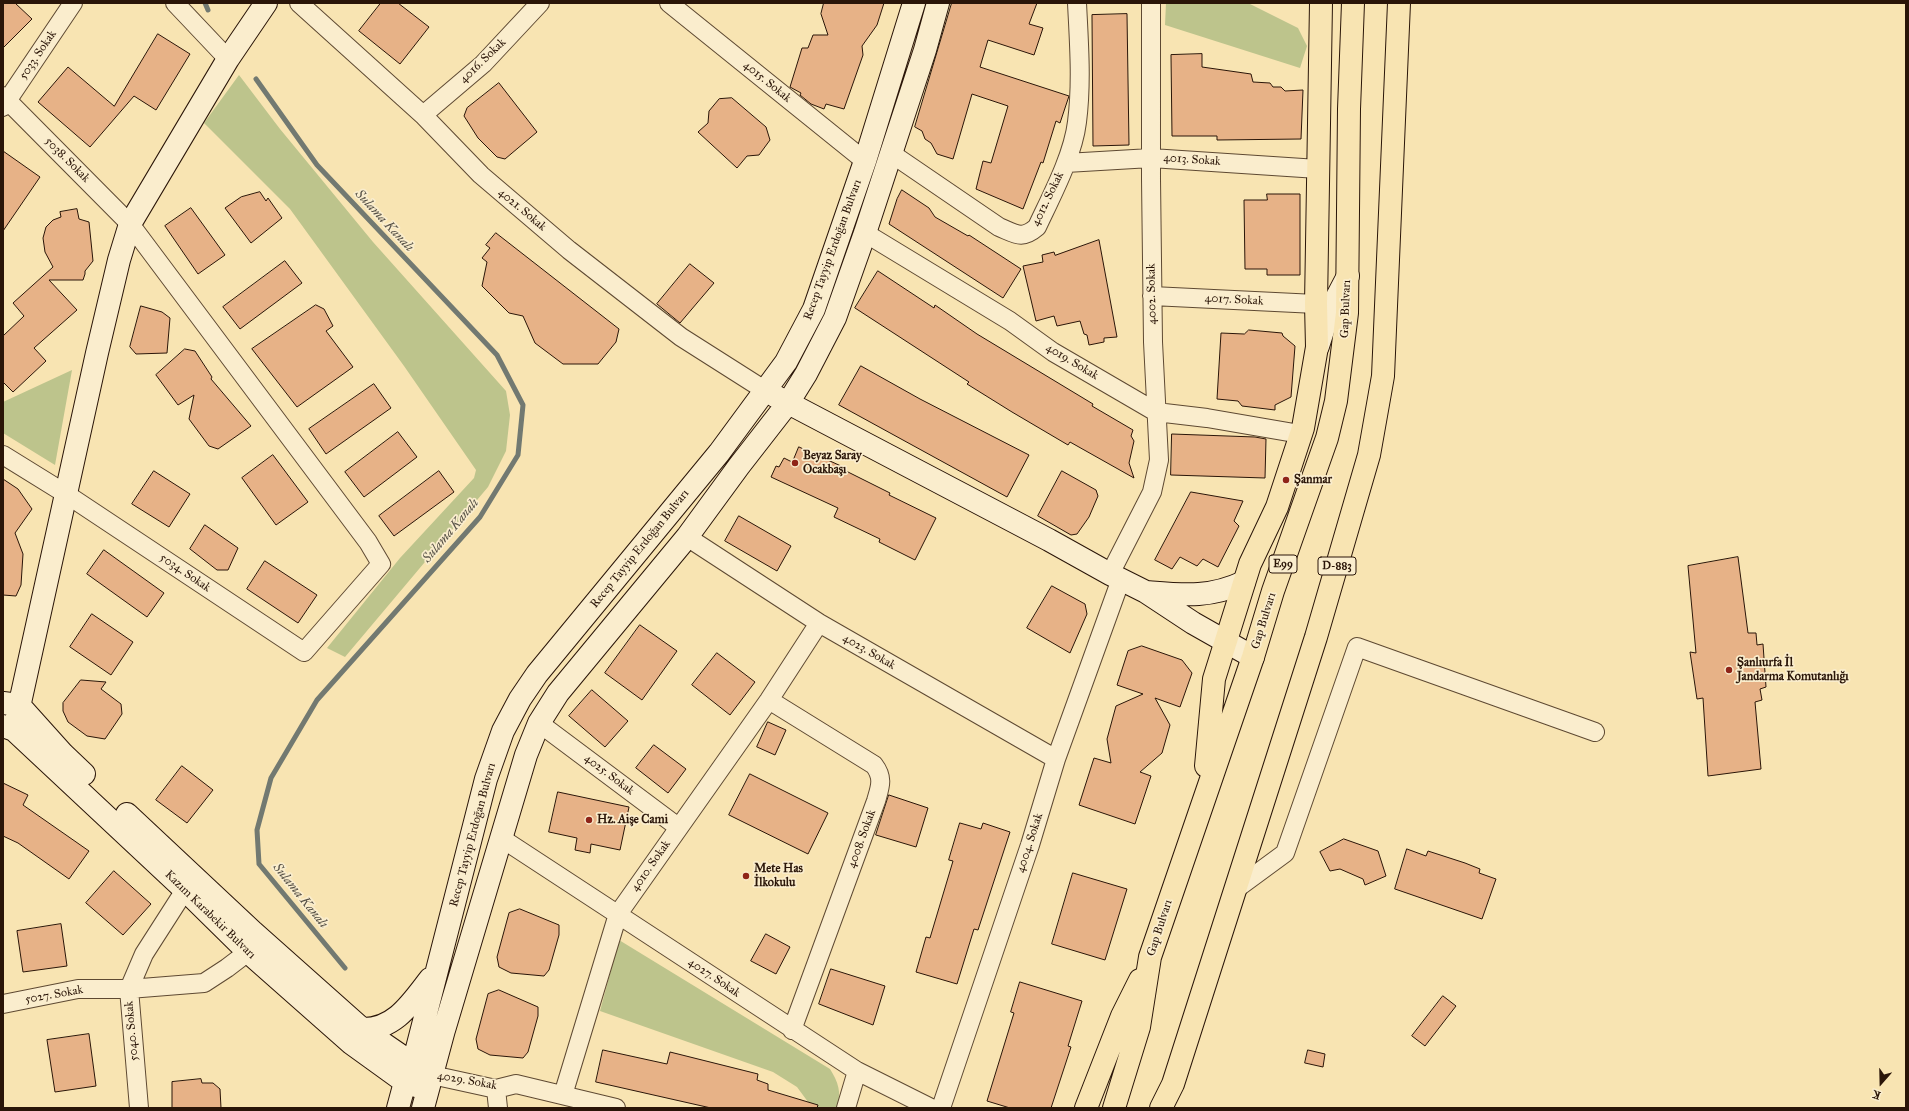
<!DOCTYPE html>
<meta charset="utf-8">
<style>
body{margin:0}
#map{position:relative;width:1909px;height:1111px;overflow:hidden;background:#f8e4b2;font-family:"IM FELL Great Primer",serif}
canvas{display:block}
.frame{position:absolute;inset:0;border:4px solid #2a1508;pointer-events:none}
.north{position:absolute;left:1861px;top:1063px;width:40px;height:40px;-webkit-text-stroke:3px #faedcd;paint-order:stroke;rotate:200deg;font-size:11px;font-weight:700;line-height:16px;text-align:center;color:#2a1508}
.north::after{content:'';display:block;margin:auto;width:14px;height:18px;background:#2a1508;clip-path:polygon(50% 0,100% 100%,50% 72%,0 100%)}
</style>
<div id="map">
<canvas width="1909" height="1111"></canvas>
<div class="frame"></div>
<div class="north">K</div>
</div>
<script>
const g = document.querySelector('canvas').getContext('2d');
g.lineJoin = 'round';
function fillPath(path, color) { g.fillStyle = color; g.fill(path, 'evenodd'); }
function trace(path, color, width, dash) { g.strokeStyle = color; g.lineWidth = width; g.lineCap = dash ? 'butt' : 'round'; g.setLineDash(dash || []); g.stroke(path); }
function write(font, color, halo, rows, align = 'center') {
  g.font = font + ' "IM FELL Great Primer",serif'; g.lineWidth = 3.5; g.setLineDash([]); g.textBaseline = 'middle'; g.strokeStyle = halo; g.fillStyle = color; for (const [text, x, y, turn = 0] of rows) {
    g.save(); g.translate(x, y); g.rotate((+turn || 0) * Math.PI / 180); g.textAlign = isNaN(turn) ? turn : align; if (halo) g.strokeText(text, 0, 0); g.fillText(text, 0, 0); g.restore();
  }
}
const green = new Path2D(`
 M1166,3H1248L1298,28L1307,46L1300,68L1165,25Z
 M239,75L280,129L373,242L506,391L510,415L506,451L488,487L345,657L327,648L400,558L474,478L476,470L404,366L290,209L204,123Z
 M72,370L55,465L3,433V402Z
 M619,940L830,1069C838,1082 842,1092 837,1108H810L811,1106L797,1087L773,1072L600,1011Z`);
const stream = new Path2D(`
 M205,3L208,10
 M256,79L317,165L497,355L523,405L518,455L480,517L317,700L271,778L257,830L259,864L345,968`);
const building = new Path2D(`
 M3,3H15L32,19L3,48Z
 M381,3H398L429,27L400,64L359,31Z
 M824,3H884L877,25L862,46L863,55L844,109L826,104L824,109L811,104L800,95L801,93L790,87L802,48H808L813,35H828L821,14Z
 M952,3H1037L1029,24L1043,28L1034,55L988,40L980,67L1069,96L1060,123L1056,121L1043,163L1041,162L1023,209L976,189L983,161L991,163L1008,106L972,94L953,159L937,154L931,143L925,139L922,131L915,127Z
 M1127,14L1129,145L1093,146L1092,15Z
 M158,34L190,54L156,110L134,96L90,147L38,102L68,67L114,106Z
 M1202,54V67L1251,74L1253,82L1270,83L1273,87H1281L1285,91L1303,90L1301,139L1217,140V136H1172L1171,55Z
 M499,83L537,132L505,159L497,157L478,138L464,116L467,108Z
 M732,98L766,127L770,140L759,155L747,156L737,168L698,132L708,123L709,111L719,99Z
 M3,151L40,177L3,231Z
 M902,190L929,208L935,217L968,236L969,235L1021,269L1003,298L889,224L897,199Z
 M260,192L266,201L268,198L282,218L251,243L225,208L241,197Z
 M1267,194H1300V275H1267V269H1245L1244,200H1267Z
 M191,208L225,255L198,274L165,226Z
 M77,209L79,219L89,222L93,261L85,271V274L83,280H49L77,310L34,348L46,361L13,392L3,382V336L24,316L13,303L53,267L45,252L43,238L46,227L53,220L61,217L60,212Z
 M496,233L619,329L616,342L598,364H563L535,343L523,316L509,313L482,286L487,262L482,258L490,248L486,245Z
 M1099,240L1117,337L1104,338V342L1089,345L1087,335L1084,334L1080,321L1057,326L1054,316L1036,321L1023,266L1043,262L1042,255L1054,252L1055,255Z
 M285,261L302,283L240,329L223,307Z
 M690,264L714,283L680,323L657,304Z
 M878,271L934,308L935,305L977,334L1093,404L1092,406L1133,430L1131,436L1134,441L1129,463L1134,478L1070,442L1068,445L1012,412L967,384L969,382L855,308Z
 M316,305L324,309L333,326L326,331L353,367L297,407L252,349Z
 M141,306L162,312L170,318L167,353L136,354L130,347Z
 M1249,330L1282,333L1283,336L1295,346L1291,397L1275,405V410L1242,406L1238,401L1217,399L1221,333L1244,334Z
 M185,349L195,351L212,377L211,379L251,426L218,449L209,446L189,419L194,395L178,405L156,375Z
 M861,366L920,399L1029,455L1007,497L839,405Z
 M374,384L391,408L326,454L309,429Z
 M398,432L417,457L364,497L345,472Z
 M1172,434L1255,437L1266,439L1265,478L1171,475Z
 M799,447L841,466L840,468L890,493L889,495L936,518L915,560L879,542L880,539L834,517L838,508L771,477L776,466L779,467L784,458L792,462Z
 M273,455L308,502L276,525L242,478Z
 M154,471L190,494L169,527L132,504Z
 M439,471L454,492L394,536L379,516Z
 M1062,471L1096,490L1098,496L1089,517L1077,534L1071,535L1038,516Z
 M3,479L18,489L32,509L15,533L23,554L21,585L16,596L3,595Z
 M1191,492L1243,501L1234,521L1239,526L1218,567L1203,559L1197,566L1180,557L1172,569L1155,560Z
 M739,516L791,546L777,571L725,541Z
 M205,525L238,548L228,570H217L190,549Z
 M104,550L164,593L147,617L87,574Z
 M1738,557L1748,633H1756L1757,645L1763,644L1766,687L1760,689L1762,700L1755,702L1761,769L1708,776L1703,698L1697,699L1690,652L1696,653L1688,566Z
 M265,561L317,595L298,623L247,589Z
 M1052,586L1085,604L1087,614L1070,653L1027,628Z
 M92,614L133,642L111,675L70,647Z
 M640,625L677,651L642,700L605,673Z
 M1142,646L1182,660L1192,673L1180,707L1155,698L1170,725L1162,753L1140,772L1151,776L1135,824L1079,805L1094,758L1111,763L1107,739L1116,706L1143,694L1117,685L1128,651Z
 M717,653L755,682L730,715L692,685Z
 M81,680L106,682L101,689L121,704L122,714L105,739L87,736L68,722L63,711V703Z
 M592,690L628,721L605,747L569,716Z
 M768,722L786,730L775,755L757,747Z
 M654,745L686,769L668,793L636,768Z
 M182,766L213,790L187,823L156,800Z
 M750,774L828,813L808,854L729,815Z
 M3,783L28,795L23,805L89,851L69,879L18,843L3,836Z
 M558,792L629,807L620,850L591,844L590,853L575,850L577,838L549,832Z
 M889,795L928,808L916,847L876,835Z
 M960,823L981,829L983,823L1010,832L978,930L974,929L957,984L916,972L926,937L930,938L953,861L949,860Z
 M1344,839L1378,851L1386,876L1365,885L1363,879L1340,869L1330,871L1320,852Z
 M1407,849L1426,856L1428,851L1465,863L1480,869L1479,873L1496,879L1482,919L1395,889Z
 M114,871L151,904L123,935L86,903Z
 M1073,873L1127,889L1105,960L1052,944Z
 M520,909L559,925V935L549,970L544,976L511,973L499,967L497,957L509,913Z
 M61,924L67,966L23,972L17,931Z
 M766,934L790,947L776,974L751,961Z
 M831,969L885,986L873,1025L819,1004Z
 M1020,982L1082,1001L1068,1046L1071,1047L1051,1108H1010L987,1101L1014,1013L1011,1012Z
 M499,990L538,1007V1016L528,1052L523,1058L490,1055L478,1049L476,1039L488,994Z
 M1443,996L1456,1006L1425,1046L1412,1036Z
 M89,1034L96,1086L55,1092L47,1040Z
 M603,1050L667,1064L670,1052L758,1074L757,1080L768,1084V1090L818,1105L817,1108H711L596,1082Z
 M1308,1050L1325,1054L1323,1067L1305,1063Z
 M201,1079L202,1083H213L220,1089L221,1108H172V1082Z`);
const street = new Path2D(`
 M175,3L228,59
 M299,3L423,115L481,175L569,250L681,337L766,391
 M669,3L865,161
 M3,96L130,224L368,542L381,564L304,652L66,494L3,455
 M3,107L73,3
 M423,115L483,64L540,3
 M892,154L999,227C1016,234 1022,240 1037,227C1051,197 1073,156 1077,122C1082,83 1079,43 1077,3
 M1066,163L1151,158L1318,169
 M865,233L1010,321L1053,352L1156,412L1207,418L1300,434
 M1152,296L1316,304
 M687,537L819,623L1056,759
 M1110,574L1152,492L1159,460L1153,342L1151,179V3
 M769,700L874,765C884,778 880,787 876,801L792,1030
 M539,723L678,827
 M501,838L857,1071L931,1108
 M1236,889L1285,853L1357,647L1595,732
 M3,1004L78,989H129L204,983L227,968L248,952
 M420,1069L432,1075L496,1089L516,1084L616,1108
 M496,1089L498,1108
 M563,1095L618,914L769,700L819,623
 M139,1108L129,989L144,954L185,890L190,878
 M846,1108L857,1071
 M941,1108L1030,845L1056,759L1121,579`);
const secondary = new Path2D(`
 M1318,346L1329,312L1348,276
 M775,396L1049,540L1110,574L1146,592L1193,623L1253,657
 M1147,592C1184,595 1210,598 1244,582
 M3,703L19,705L63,754L84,774
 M3,726L14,730L185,890L248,952L351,1043L405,1082L419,1087
 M14,730L97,353L119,260L130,224L228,59L266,3
 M127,814L253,932L362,1029L413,1064
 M362,1029C395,1030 412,1002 430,979
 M398,1108L405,1082L413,1064L486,779L503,731L520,699L537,674L719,453L786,362L814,309L865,161L914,3
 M423,1108L444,1030L526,755L539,723L558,693L687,537L739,466L788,403L806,374L835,318L865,233L925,50L938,3`);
const highway = new Path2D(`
 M1206,766L1214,679L1250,564L1277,507L1303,428L1317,347L1316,304L1321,3
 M1086,1108L1122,1016L1140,980
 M1114,1108L1139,1027L1150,957L1253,657L1273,591L1327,438L1336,401L1347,313L1349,109L1353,3
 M1161,1108L1173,1084L1316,637L1369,455L1383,376L1399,3`);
const markers = [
 [795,463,4,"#8f2418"],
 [1286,480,4,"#8f2418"],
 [1729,670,4,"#8f2418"],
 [589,820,4,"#8f2418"],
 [746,876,4,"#8f2418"]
];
const shields = [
 [1283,564,28],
 [1337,566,38]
];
const shieldNames = [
 ["E99",1283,564],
 ["D-883",1337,566]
];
const streetNames = [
 ["5033. Sokak",38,55,-56],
 ["4016. Sokak",483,61,-44],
 ["4015. Sokak",767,82,39],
 ["5038. Sokak",67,160,45],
 ["4013. Sokak",1192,160,4],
 ["4012. Sokak",1048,199,-64],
 ["4021. Sokak",522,210,40],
 ["Recep Tayyip Erdoğan Bulvarı",833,250,-70],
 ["4002. Sokak",1152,294,-91],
 ["4017. Sokak",1234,300,3],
 ["Gap Bulvarı",1346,309,-88],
 ["4019. Sokak",1072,362,31],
 ["Recep Tayyip Erdoğan Bulvarı",640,549,-51],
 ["5034. Sokak",185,573,34],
 ["Gap Bulvarı",1264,621,-73],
 ["4023. Sokak",869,652,30],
 ["4025. Sokak",609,775,37],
 ["Recep Tayyip Erdoğan Bulvarı",473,835,-75],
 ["4008. Sokak",862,839,-70],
 ["4004. Sokak",1030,843,-72],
 ["4010. Sokak",651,866,-55],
 ["Kazım Karabekir Bulvarı",210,915,44],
 ["Gap Bulvarı",1160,928,-72],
 ["4027. Sokak",714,978,34],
 ["5027. Sokak",54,995,-10],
 ["5040. Sokak",132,1031,-95],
 ["4029. Sokak",467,1081,10]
];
const poiNames = [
 ["Beyaz Saray",803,456],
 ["Ocakbaşı",803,470],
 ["Şanmar",1294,480],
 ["Şanlıurfa İl",1737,663],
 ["Jandarma Komutanlığı",1737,677],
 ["Hz. Aişe Cami",597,820],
 ["Mete Has",754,869],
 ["İlkokulu",754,883]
];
const waterNames = [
 ["Sulama Kanalı",384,221,47],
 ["Sulama Kanalı",451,531,-50],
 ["Sulama Kanalı",300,896,51]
];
fillPath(green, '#bdc48c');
trace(stream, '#727971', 5);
fillPath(building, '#e7b287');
trace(building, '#2a1508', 1);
trace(street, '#5e4932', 20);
trace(secondary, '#2a1508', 24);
trace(highway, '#2a1508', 24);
trace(street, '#faedcd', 18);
trace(secondary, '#faedcd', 22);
trace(highway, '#f8e4b2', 22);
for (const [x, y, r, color] of markers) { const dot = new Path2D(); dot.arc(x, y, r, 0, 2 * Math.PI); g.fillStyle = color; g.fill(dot); trace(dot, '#faedcd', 1.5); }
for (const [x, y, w] of shields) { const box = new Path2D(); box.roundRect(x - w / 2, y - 9, w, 18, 3); g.fillStyle = '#faedcd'; g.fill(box); trace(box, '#2a1508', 1); }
write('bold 11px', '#2a1508', null, shieldNames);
write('12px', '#2a1508', '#faedcd', streetNames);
write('bold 12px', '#2a1508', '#faedcd', poiNames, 'left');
write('italic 13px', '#544f45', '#faedcd', waterNames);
</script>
